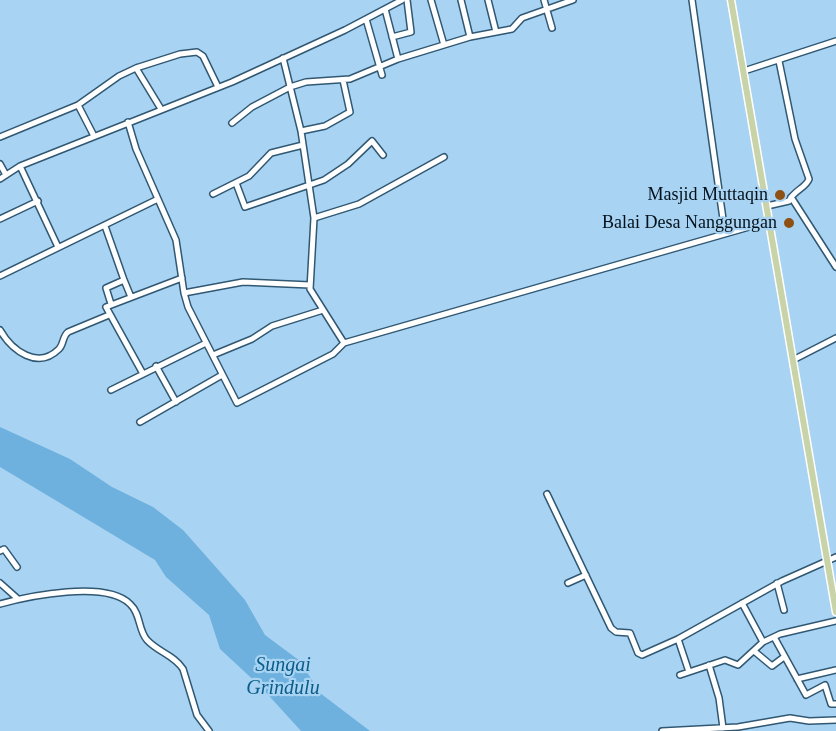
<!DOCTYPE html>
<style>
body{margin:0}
canvas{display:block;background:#a8d3f2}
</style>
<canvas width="836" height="731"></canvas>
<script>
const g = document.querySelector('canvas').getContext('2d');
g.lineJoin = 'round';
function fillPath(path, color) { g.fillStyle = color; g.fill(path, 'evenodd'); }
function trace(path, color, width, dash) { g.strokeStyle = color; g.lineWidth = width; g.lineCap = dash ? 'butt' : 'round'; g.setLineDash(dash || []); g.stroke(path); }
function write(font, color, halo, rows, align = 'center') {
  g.font = font + ' "Times New Roman",serif'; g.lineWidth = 4.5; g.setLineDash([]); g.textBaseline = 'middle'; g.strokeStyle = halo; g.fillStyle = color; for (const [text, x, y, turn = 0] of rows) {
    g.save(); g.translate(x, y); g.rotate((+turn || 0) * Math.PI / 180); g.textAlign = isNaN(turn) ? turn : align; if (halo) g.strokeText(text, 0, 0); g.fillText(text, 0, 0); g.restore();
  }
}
const water = new Path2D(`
 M0,427L70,459L112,487L153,507L183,530L245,600L265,635L300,661L320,693L370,731H301L261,687L220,649L209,615L166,577L155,560L0,467Z`);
const minor = new Path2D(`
 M431,0L444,45
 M461,0L470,37
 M488,0L496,32
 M544,0L552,28
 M692,0L725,233
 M385,9L398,59
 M366,19L382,75
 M392,37L411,32L407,0
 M283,58L301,131L314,218L310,289L344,343
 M136,68L180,54L197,52L203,56L218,87
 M744,71L836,41
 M78,105L119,76L136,68L161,109
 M128,122L136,149L176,240L184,293L188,307L237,403L333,354L344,343L770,221
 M232,123L252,107L290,87L306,82L350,79L398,59L470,37L512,29L522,18L573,0
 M301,131L325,126L350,112L343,80
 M0,137L78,105L94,136
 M0,164L6,175
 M20,166L58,247
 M0,179L20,166L232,82L345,30L402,0
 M236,183L245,207L324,180L348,164L372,141L383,155
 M213,194L249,176L271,153L303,145
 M791,197L836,267
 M767,206L789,201C794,190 806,188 809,179L795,139L779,61
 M314,218L359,204L444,157
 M0,219L38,201
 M105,226L124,280L106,288L111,304
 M0,276L158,199
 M124,280L131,297
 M184,293L243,282L310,285
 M0,330C12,351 38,370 59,349C64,344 62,337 68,332L109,315
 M213,355L252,339L272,326L323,310
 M793,360L836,338
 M156,366L176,402
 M142,372L106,307L182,278
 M111,390L206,343
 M140,422L222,375
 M547,494L611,628L616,632L630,633L638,653L642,655L678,639L782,581L836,557
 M0,551L4,549L17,567
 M0,583L18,599
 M568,583L586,575
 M777,583L784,610
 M742,603L763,642
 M0,604C29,596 106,580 130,604C141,614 138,630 147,640C158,652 174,655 183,669L197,715L209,731
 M774,637L806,695L825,685L831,704H836
 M678,639L689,672
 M754,651L772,666L784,657
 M709,665L719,698L723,728
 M680,675L725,660L738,665L763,642L780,634L836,621
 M797,679L836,670
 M662,731L738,727L790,718L809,721L836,720`);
const major = new Path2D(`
 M731,0L836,612`);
const markers = [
 [780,195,6,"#8e5113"],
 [789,223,6,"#8e5113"]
];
const poiNames = [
 ["Masjid Muttaqin",768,195],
 ["Balai Desa Nanggungan",777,223]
];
const waterNames = [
 ["Sungai",283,666],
 ["Grindulu",283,689]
];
fillPath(water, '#6eb1de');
trace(minor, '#305873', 8);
trace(major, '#fff', 9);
trace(minor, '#fff', 5);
trace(major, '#c9d3a8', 6);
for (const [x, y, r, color] of markers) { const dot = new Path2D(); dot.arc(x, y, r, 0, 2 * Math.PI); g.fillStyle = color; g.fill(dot); trace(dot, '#a8d3f2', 2); }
write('18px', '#03111b', '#a8d3f2', poiNames, 'right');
write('italic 20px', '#0b5d89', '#a8d3f2', waterNames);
</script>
